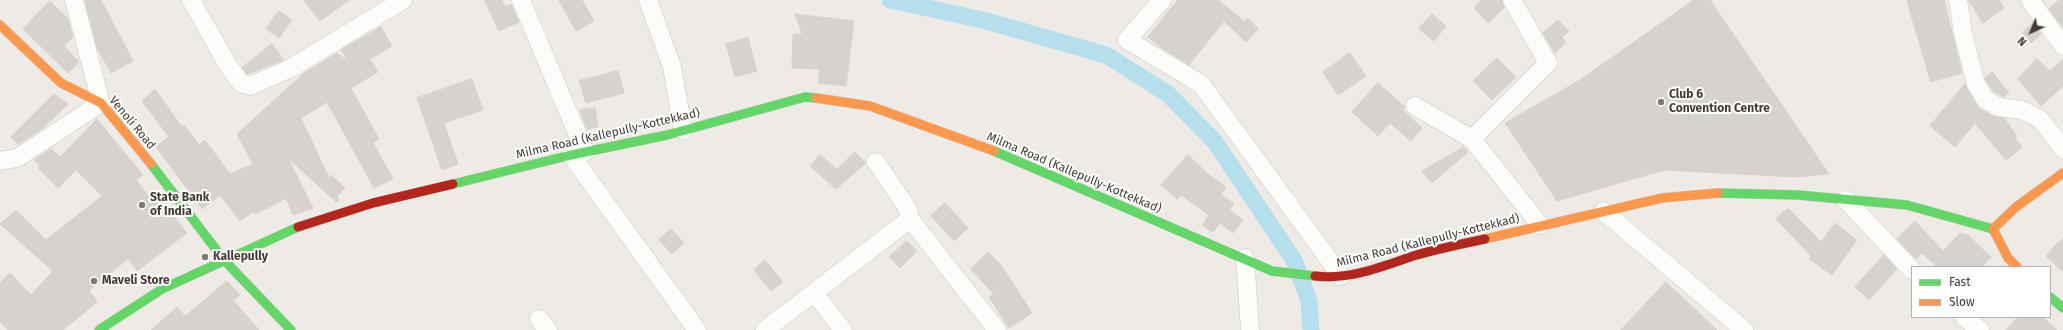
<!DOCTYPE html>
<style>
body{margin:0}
#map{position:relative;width:2063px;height:330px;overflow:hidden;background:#eeebe6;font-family:"Fira Sans",sans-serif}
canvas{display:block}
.legend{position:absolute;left:1911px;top:266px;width:140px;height:52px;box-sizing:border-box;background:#fff;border:1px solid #b4b1ae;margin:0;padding:5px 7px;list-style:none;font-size:12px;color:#443b34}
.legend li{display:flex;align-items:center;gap:8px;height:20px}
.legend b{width:20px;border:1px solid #b4b1ae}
.north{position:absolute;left:2011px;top:12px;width:40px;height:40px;-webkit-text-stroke:3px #fff;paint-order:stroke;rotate:224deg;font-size:11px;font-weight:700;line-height:16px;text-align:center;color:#443b34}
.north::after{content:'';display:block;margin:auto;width:14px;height:18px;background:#443b34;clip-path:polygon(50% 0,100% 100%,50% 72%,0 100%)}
</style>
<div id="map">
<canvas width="2063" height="330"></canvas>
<ul class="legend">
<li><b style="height:5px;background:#63d668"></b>Fast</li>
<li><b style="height:5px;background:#ff974d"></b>Slow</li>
</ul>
<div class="north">N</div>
</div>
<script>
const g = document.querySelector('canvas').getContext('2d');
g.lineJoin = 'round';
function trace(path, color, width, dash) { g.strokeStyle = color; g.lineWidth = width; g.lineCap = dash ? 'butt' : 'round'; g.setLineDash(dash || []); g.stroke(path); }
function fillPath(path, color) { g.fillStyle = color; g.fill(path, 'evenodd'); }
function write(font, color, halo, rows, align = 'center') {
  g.font = font + ' "Fira Sans",sans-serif'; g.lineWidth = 4; g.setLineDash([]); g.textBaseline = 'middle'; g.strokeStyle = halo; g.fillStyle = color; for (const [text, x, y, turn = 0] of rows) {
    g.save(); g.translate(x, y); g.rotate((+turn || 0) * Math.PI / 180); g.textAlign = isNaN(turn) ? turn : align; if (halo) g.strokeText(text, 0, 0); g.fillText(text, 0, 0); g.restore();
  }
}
const canal = new Path2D(`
 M890,0L983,20L1106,55L1168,94L1215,142L1295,262L1309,301L1311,330`);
const building = new Path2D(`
 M85,0H101L133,61L111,73L98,50Z
 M304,0H349L320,21Z
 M485,0H502L505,7L511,4L519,22L499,31Z
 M559,0H582L594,21L576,31Z
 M1178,0H1218L1245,22L1248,18L1258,29L1246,42L1224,21L1189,65L1162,48L1148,37Z
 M1482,0H1502L1504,8L1488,23L1474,8Z
 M1694,0H1710L1829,174L1796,177L1664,170L1557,201L1505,123L1580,80Z
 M1907,0H1944L1962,73L1931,82Z
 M1969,0H1999L2004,8L1983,23Z
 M2059,0H2063V28L2049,9Z
 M50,1L68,19L73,37L64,46L79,62L68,73L23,29Z
 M279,11L292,20L279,38L266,29Z
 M795,14L854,21L846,86L818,83L820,69L792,68L793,34H802Z
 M1432,14L1446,26L1434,41L1419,29Z
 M1558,20L1569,31L1562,38L1566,42L1555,53L1543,33Z
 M2033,23L2041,34L2031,43L2022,33Z
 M381,27L392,46L370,59L378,72L351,88L379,139L373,143L393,179L374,188L327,102L301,118L329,178L331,175L345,188L337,196L339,201L336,202L288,158L313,208L293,215L286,198L256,214L254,211L240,221L220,195L202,209L156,147L169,137L142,101L155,89L182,127L184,125L199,145L205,140L230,174L253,164L237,134L304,73L337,53L350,63L341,50Z
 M748,38L757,71L735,77L726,44Z
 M272,44L284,60L247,74L242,68Z
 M1350,53L1366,76L1338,95L1323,72Z
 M1497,58L1516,77L1492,100L1473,81Z
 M2037,59L2050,71L2063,59V86L2041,106L2018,79Z
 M618,71L624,93L586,103L579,81Z
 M1992,72L2009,93L2003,97L1993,91L1986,80L1985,78Z
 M472,79L483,110L444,123L458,164L442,170L417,98Z
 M1378,83L1405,107L1403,110L1422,128L1411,141L1390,123L1378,136L1352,112Z
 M1965,84L1979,108L1993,116L2004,118L2017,136L2015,138L2022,147L2006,160L1975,123L1955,147L1930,126Z
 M54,94L68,104L42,129L18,144L11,137Z
 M595,108L598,127L587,129L580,110Z
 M97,119L143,175L136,180L152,200L157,196L187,233L137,271L128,259L89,290L97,302L63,330H8L0,322V283L10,273L31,295L53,271L0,224L16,210L46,240L102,196L76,170L58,188L38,168L40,166L34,160L51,149L60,157Z
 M1464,147L1468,152L1432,183L1422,171Z
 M855,152L866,163L836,189L810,166L820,155L837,169Z
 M1188,155L1208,174L1226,187L1221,194L1234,204L1229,210L1243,220L1233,233L1220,223L1213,232L1210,231L1202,225L1209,215L1181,195L1177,199L1161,185Z
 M945,203L968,228L954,241L931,216Z
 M1788,208L1821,242L1835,223L1857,240L1832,275L1809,259L1811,256L1776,219Z
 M1915,221L1943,251L1960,233L1968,235L1991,257L1982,267H1937L1922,253L1916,259L1897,239Z
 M671,229L684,243L672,254L659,240Z
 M2063,238V272L2046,256Z
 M907,241L917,251L900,268L889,257Z
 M988,252L1001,265L1032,313L1009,328L989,297L994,294L971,269Z
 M1884,255L1897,269L1869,300L1855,287Z
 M765,260L783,282L771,291L754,270Z
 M227,281L240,295L233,300L259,330H151L177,307L185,316Z
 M1666,282L1717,330H1621Z
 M2018,317H2043L2057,330H2006Z`);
const street = new Path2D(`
 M191,0L229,67L241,83L250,86L291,68L403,0
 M521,0L585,152
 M648,0L672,67L683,130
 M1162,0L1127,40L1201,84L1341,276
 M1958,0L1963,33L1976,84L1985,99L1998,107L2022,110L2040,119L2063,149
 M2030,0L2063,46
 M1415,106L1472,139L1540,225
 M1472,139L1548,63L1512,0
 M571,155L697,330
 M0,161L17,158L101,103L74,0
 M876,162L908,209L910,219L997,330
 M1846,200L1912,270
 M1603,211L1744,330
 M1245,258L1250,330
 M814,293L843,330
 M1964,317L1980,330
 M539,319L548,330
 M765,330L910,219`);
const fast = new Path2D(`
 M994,151L1272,271L1315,276
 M151,164L224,260L291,330
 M453,184L571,155L667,135L805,97L816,98
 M1718,193L1798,195L1907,205L1993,229
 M2050,297L2063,308
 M99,330L162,289L298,227`);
const slow = new Path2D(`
 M0,25L61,83L101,103L151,164
 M816,98L870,106L994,151
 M1993,229L2016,207L2063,173
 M1993,229L2008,258L2017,267
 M1485,239L1662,198L1718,193`);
const jam = new Path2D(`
 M298,227L373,203L453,184
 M1315,276C1349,280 1381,267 1413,256C1437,249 1461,244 1485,239`);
const markers = [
 [1661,102,4,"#807972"],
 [142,205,4,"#807972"],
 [205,257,4,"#807972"],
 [94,281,4,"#807972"]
];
const poiNames = [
 ["Club 6",1669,95],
 ["Convention Centre",1669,109],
 ["State Bank",150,198],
 ["of India",150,212],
 ["Kallepully",213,257],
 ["Maveli Store",102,281]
];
const streetNames = [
 ["Venoli Road",132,123,50],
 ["Milma Road (Kallepully-Kottekkad)",608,134,-13],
 ["Milma Road (Kallepully-Kottekkad)",1074,173,23],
 ["Milma Road (Kallepully-Kottekkad)",1428,241,-14]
];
trace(canal, '#b6dfed', 17);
fillPath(building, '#d6d2cd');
trace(building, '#d6d2cc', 1);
trace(street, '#cbc7c2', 19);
trace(fast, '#cfc8bf', 10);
trace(slow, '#cfc8bf', 10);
trace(jam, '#cfc8bf', 10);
trace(street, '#fcfcfb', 18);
trace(fast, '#63d668', 9);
trace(slow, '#ff974d', 9);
trace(jam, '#b3261e', 9);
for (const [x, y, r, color] of markers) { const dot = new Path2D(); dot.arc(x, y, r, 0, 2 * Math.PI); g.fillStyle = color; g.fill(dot); trace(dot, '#fff', 1.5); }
write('bold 12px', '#443b34', '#fff', poiNames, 'left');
write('12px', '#443b34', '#fff', streetNames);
</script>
